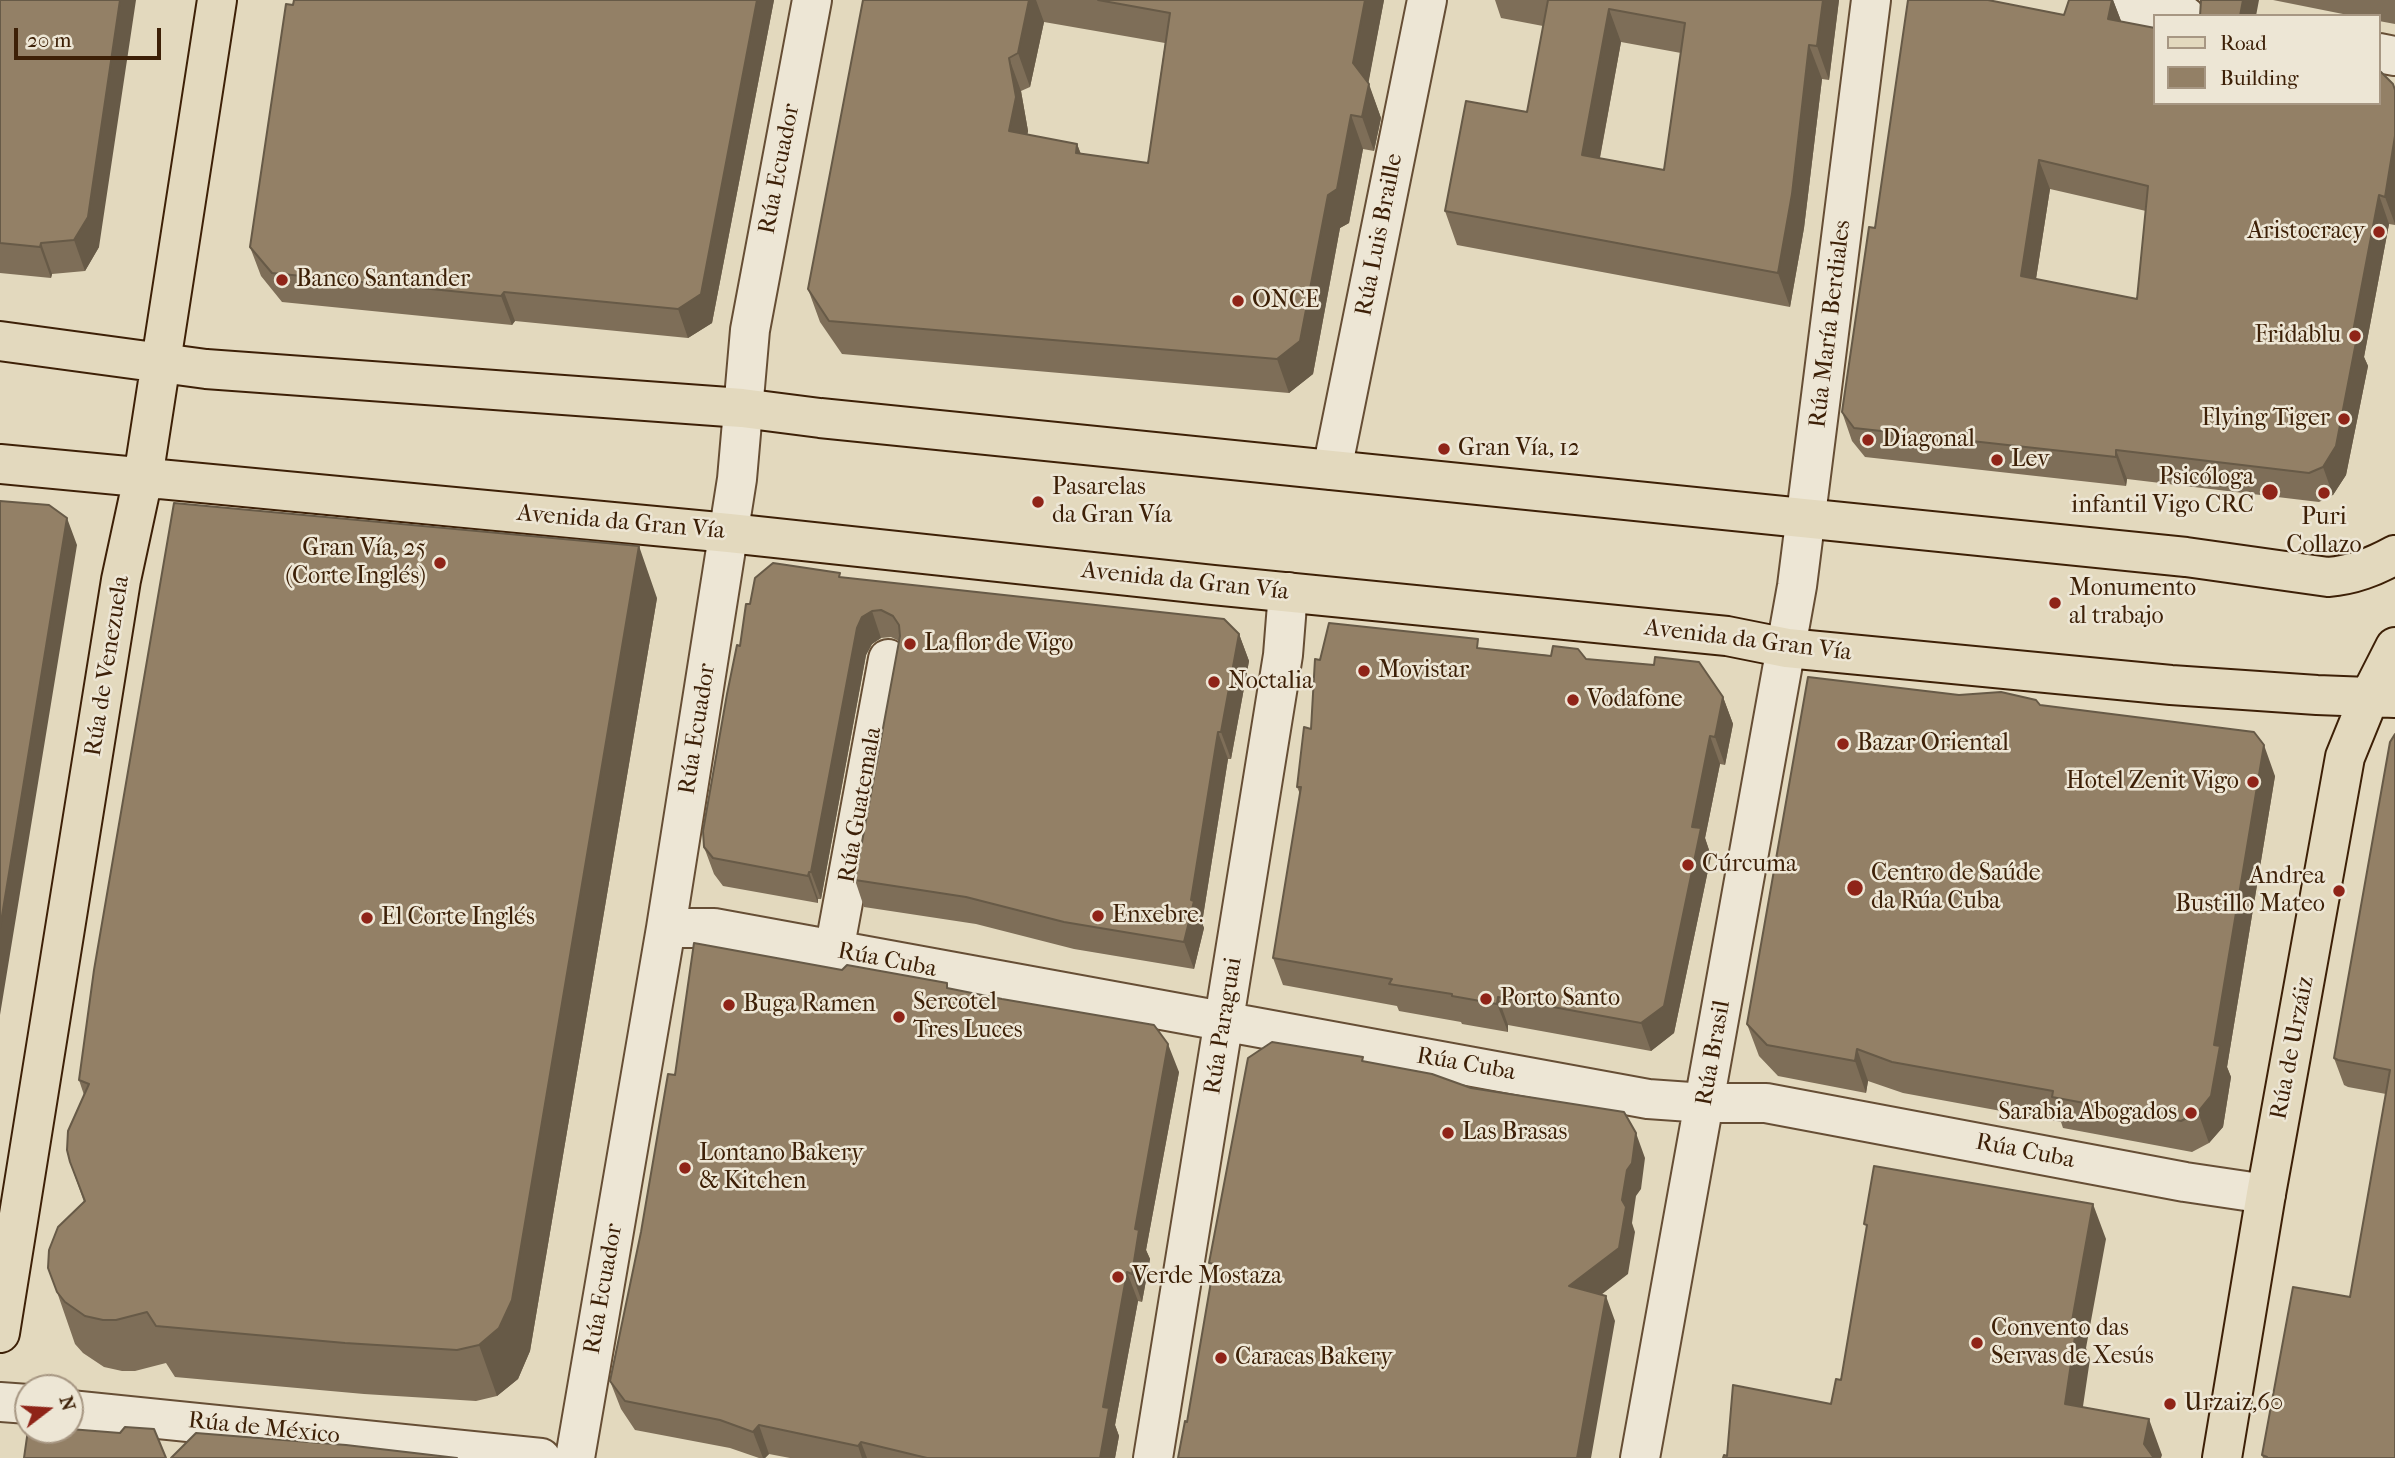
<!DOCTYPE html>
<meta charset="utf-8">
<style>
body{margin:0}
#map{position:relative;width:2395px;height:1458px;overflow:hidden;background:#e3d9be;font-family:"IM FELL French Canon",serif}
canvas{display:block}
.legend{position:absolute;left:2153px;top:14px;width:228px;height:91px;box-sizing:border-box;background:#ede6d5;border:2px solid #a79783;margin:0;padding:9px 12px;list-style:none;font-size:21px;color:#3d2007}
.legend li{display:flex;align-items:center;gap:14px;height:35px}
.legend b{width:35px;border:2px solid #a79783}
.north{position:absolute;left:14px;top:1374px;width:70px;height:70px;box-sizing:border-box;background:#ede6d5;border:2px solid #a79783;border-radius:50%;rotate:73deg;font-size:19px;font-weight:700;line-height:28px;text-align:center;color:#3d2007}
.north::after{content:'';display:block;margin:auto;width:24px;height:32px;background:#8f2418;clip-path:polygon(50% 0,100% 100%,50% 72%,0 100%)}
.scale{position:absolute;left:14px;top:28px;width:147px;height:32px;box-sizing:border-box;border:4px solid #3d2007;border-top:0;padding-left:9px;font-size:21px;line-height:24px;white-space:nowrap;color:#3d2007;-webkit-text-stroke:5px #ede6d5;paint-order:stroke}
</style>
<div id="map">
<canvas width="2395" height="1458"></canvas>
<ul class="legend">
<li><b style="height:9px;background:#e3d9be"></b>Road</li>
<li><b style="height:19px;background:#938066"></b>Building</li>
</ul>
<div class="north">N</div>
<div class="scale">20 m</div>
</div>
<script>
const g = document.querySelector('canvas').getContext('2d');
g.lineJoin = 'round';
function trace(path, color, width, dash) { g.strokeStyle = color; g.lineWidth = width; g.lineCap = dash ? 'butt' : 'round'; g.setLineDash(dash || []); g.stroke(path); }
function fillPath(path, color) { g.fillStyle = color; g.fill(path, 'evenodd'); }
function write(font, color, halo, rows, align = 'center') {
  g.font = font + ' "IM FELL French Canon",serif'; g.lineWidth = 5; g.setLineDash([]); g.textBaseline = 'middle'; g.strokeStyle = halo; g.fillStyle = color; for (const [text, x, y, turn = 0] of rows) {
    g.save(); g.translate(x, y); g.rotate((+turn || 0) * Math.PI / 180); g.textAlign = isNaN(turn) ? turn : align; if (halo) g.strokeText(text, 0, 0); g.fillText(text, 0, 0); g.restore();
  }
}
const minor = new Path2D(`
 M2104,0L2185,16
 M2379,53L2395,56
 M1332,470L1427,0
 M666,928H714L1648,1099L1705,1103H1766L2185,1182L2266,1194
 M834,951L888,659
 M0,1402L28,1404
 M70,1410L541,1458
 M575,1458L666,928L737,479L750,330L812,0
 M1153,1458L1283,655L1288,592
 M1640,1458L1797,586L1871,0`);
const major = new Path2D(`
 M0,341L206,369L742,408L820,418L2186,557L2328,577C2353,575 2373,567 2395,555
 M0,464L729,533L1213,585L1727,636L1787,648L2171,685L2317,695L2395,698
 M0,1333L121,580L143,478L217,0
 M2222,1458L2266,1194L2345,757L2369,698L2395,647`);
const wall = new Path2D(`
 M0,0L99,247L85,271L52,274L51,278L0,273Z
 M294,0H774L712,323L688,338L515,321L512,325L282,302L261,276L250,247Z
 M863,0H1384L1368,83L1381,118L1374,151L1363,149L1349,223L1340,228L1313,374L1289,393L842,354L820,322L808,289ZM1044,22L1165,43L1148,163L1081,154L1077,144L1027,135L1028,131L1021,91L1030,87Z
 M1495,0H1839L1829,80L1822,79L1804,228L1790,307L1457,245L1445,211L1527,112L1543,26L1501,18ZM1621,42L1681,53L1664,170L1600,158Z
 M2069,0H2113L2121,21L2395,89V225L2389,224L2364,357L2368,366L2346,475L2333,495L2319,502L2127,479L2126,486L1865,457L1852,441L1842,412L1875,228L2064,15ZM2050,189L2146,211L2137,299L2036,279Z
 M2273,0H2395V24L2379,21V16H2353Z
 M842,577L1239,634L1249,661L1231,759H1228L1202,923L1204,928L1194,969L1074,949L976,924L864,907L855,880L899,641L891,637L881,638L872,644L866,655L821,899H818V903L723,886L714,874L704,847L740,646L750,604Z
 M657,598L530,1351L518,1379L497,1396L476,1401L364,1394L175,1377L166,1363L135,1371H122L104,1367L83,1353L75,1344L57,1292L84,1202L70,1162L84,1095L79,1080Z
 M1481,648L1586,659L1723,697L1733,724L1725,765L1720,764L1705,838L1711,856L1674,1033L1651,1051L1508,1025V1032L1462,1024L1461,1022L1399,1011L1397,1006L1283,985L1273,958L1300,794L1297,787L1311,729L1320,660Z
 M1959,695L2040,705L2275,776L2227,1067L2231,1077L2223,1127L2209,1143L2192,1152L2063,1128L2061,1122L1903,1093L1868,1081L1866,1093L1778,1076L1759,1056L1747,1024Z
 M2390,742L2395,1458H2263L2262,1455L2350,1297L2386,1094L2348,1087L2344,1085L2334,1058Z
 M842,970L949,989L1179,1072L1146,1250L1150,1259L1142,1302L1138,1301L1115,1425L1119,1436L1115,1458H790L769,1454L765,1458H759L730,1448L635,1430L621,1409L610,1381L675,1075Z`);
const shadedWall = new Path2D(`
 M120,0H136L99,247L85,271L74,240Z
 M757,0H774L712,323L688,338L678,309Z
 M1029,0H1036L1044,22L1030,87L1018,53Z
 M1365,0H1384L1366,96L1353,63Z
 M1823,0H1839L1829,80L1817,46Z
 M2112,0H2113L2123,26L2108,19Z
 M2243,0H2259L2256,16H2240Z
 M1609,9L1621,42L1594,189L1582,155Z
 M1809,45L1822,79L1804,228L1790,307L1778,273Z
 M1009,58L1021,91L1028,131L1022,165L1009,131Z
 M1369,84L1381,118L1374,151L1362,117Z
 M1351,115L1363,149L1349,223L1340,228L1313,374L1289,393L1277,359L1328,195Z
 M2395,136V224L2385,197Z
 M1077,144L1089,177L1076,153Z
 M2039,160L2050,189L2032,304L2021,276Z
 M2379,195L2389,224L2364,357L2368,366L2346,475L2333,495L2323,467L2352,337Z
 M41,243L52,274L51,278L40,247Z
 M504,292L515,321L512,325L501,296Z
 M2116,450L2127,479L2126,486L2116,457Z
 M67,518L77,545L0,1015V928Z
 M639,546L657,598L530,1351L518,1379L497,1396L479,1345Z
 M872,611L881,638L872,644L866,655L821,899L811,872L857,628L862,617Z
 M1239,634L1249,661L1231,759L1221,732Z
 M1723,697L1733,724L1725,765L1715,737Z
 M1218,732L1228,759L1202,923L1204,928L1194,969L1184,942Z
 M1710,736L1720,764L1705,838L1711,856L1674,1033L1651,1051L1641,1023L1692,827Z
 M2264,745L2275,776L2227,1067L2231,1077L2223,1127L2209,1143L2198,1112L2214,1045Z
 M809,872L818,899V903L808,876Z
 M1498,997L1508,1025V1032L1497,1004Z
 M1168,1044L1179,1072L1146,1250L1150,1259L1142,1302L1132,1274L1135,1229Z
 M1857,1049L1868,1081L1866,1093L1855,1061Z
 M1636,1133L1645,1158L1641,1189L1636,1196L1632,1223L1635,1232L1628,1274L1579,1312L1569,1286L1622,1200L1627,1170Z
 M2093,1204L2106,1239L2086,1348L2090,1359L2078,1440L2065,1404L2072,1321Z
 M1127,1272L1138,1301L1115,1425L1119,1436L1115,1458H1100L1103,1407Z
 M1606,1296L1615,1321L1591,1458H1577Z
 M2149,1419L2162,1455L2161,1458H2149L2144,1444Z
 M759,1425L769,1454L765,1458H763L753,1432Z
 M861,1442L867,1458H862L858,1446Z`);
const building = new Path2D(`
 M0,0H120L88,217L74,240L41,243L40,247L0,243Z
 M294,0H757L701,294L678,309L504,292L501,296L272,273L250,247L286,4L293,5Z
 M863,0H1029L1018,53L1009,58L1016,97L1009,131L1077,144L1076,153L1148,163L1170,13L1098,0H1365L1353,63L1369,84L1362,117L1351,115L1337,189L1328,195L1300,341L1277,359L829,321L808,289Z
 M1548,0H1823L1817,46L1809,45L1792,194L1778,273L1445,211L1466,101L1527,112ZM1609,9L1685,23L1664,170L1582,155Z
 M1908,0H1988L2064,15L2069,0H2112L2108,19L2155,28V103H2379V71L2381,72L2393,84L2395,90V136L2385,197L2379,195L2352,337H2357L2336,446L2323,467L2309,473L2116,450V457L1854,428L1842,412L1869,227L1875,228ZM2039,160L2148,186L2137,299L2021,276Z
 M2201,0H2243L2240,16H2200Z
 M0,501L49,505L67,518L0,928Z
 M174,503L639,546L512,1300L499,1328L479,1345L457,1350L345,1343L156,1326L147,1312L116,1320H103L85,1316L65,1302L57,1292L48,1268L49,1250L58,1227L85,1201L70,1162L67,1150L68,1131L89,1084L79,1080L94,970Z
 M773,563L840,573L839,577L1224,619L1239,634L1221,732H1218L1191,900L1194,901L1184,942L1064,922L966,897L855,880L900,636L899,625L893,616L881,610L872,611L862,617L857,628L811,872H809L808,876L713,858L704,847L703,831L727,694L737,645L740,646L746,604H750L755,578Z
 M1329,623L1478,639L1477,648L1551,656L1553,646L1578,649L1586,659L1654,665L1655,657L1699,662L1723,697L1715,737L1710,736L1692,827L1701,828L1664,1006L1641,1023L1498,997L1497,1004L1452,996V994L1389,984L1392,979L1273,958L1301,787H1297L1304,727L1311,729L1315,659L1320,660Z
 M1808,677L1959,695L2001,692L2036,700L2040,705L2254,732L2264,745L2214,1045L2220,1046L2211,1096L2198,1112L2181,1121L2052,1097L2053,1091L1892,1062L1857,1049L1855,1061L1767,1045L1747,1024Z
 M2395,734V1458H2267V1457L2262,1455L2293,1287L2350,1297L2390,1070L2338,1060L2334,1058L2390,742Z
 M694,943L842,970L847,965L947,983V988L1002,999L1154,1025L1168,1044L1135,1229L1139,1230L1132,1274L1127,1272L1103,1407L1109,1408L1100,1458H927L861,1442L858,1446L759,1425L753,1432L720,1420L625,1401L610,1381L641,1232L668,1074L675,1075Z
 M1272,1042L1363,1057L1362,1061L1432,1074L1471,1088L1624,1112L1636,1133L1632,1163L1627,1170L1622,1200L1626,1207L1619,1248L1569,1286L1606,1296L1577,1458H1178L1185,1421L1187,1422L1214,1264L1209,1263L1248,1058Z
 M1874,1166L2093,1204L2072,1321L2077,1323L2065,1404L2149,1419L2144,1444L2154,1458H1723L1724,1455L1727,1456L1733,1385L1831,1404L1836,1379L1841,1380L1867,1225L1864,1224Z
 M125,1427L154,1429L166,1458H24L28,1430H70V1429L120,1433Z
 M196,1433L346,1445L457,1458H171Z`);
const markers = [
 [2379,232,7,"#8f2418"],
 [282,280,7,"#8f2418"],
 [1238,301,7,"#8f2418"],
 [2355,336,7,"#8f2418"],
 [2344,419,7,"#8f2418"],
 [1868,440,7,"#8f2418"],
 [1444,449,7,"#8f2418"],
 [1997,460,7,"#8f2418"],
 [2270,492,9,"#8f2418"],
 [2324,493,7,"#8f2418"],
 [1038,502,7,"#8f2418"],
 [440,563,7,"#8f2418"],
 [2055,603,7,"#8f2418"],
 [910,644,7,"#8f2418"],
 [1364,671,7,"#8f2418"],
 [1214,682,7,"#8f2418"],
 [1573,700,7,"#8f2418"],
 [1843,744,7,"#8f2418"],
 [2253,782,7,"#8f2418"],
 [1688,865,7,"#8f2418"],
 [1855,888,9,"#8f2418"],
 [2339,891,7,"#8f2418"],
 [1098,916,7,"#8f2418"],
 [367,918,7,"#8f2418"],
 [1486,999,7,"#8f2418"],
 [729,1005,7,"#8f2418"],
 [899,1017,7,"#8f2418"],
 [2191,1113,7,"#8f2418"],
 [1448,1133,7,"#8f2418"],
 [685,1168,7,"#8f2418"],
 [1118,1277,7,"#8f2418"],
 [1977,1343,7,"#8f2418"],
 [1221,1358,7,"#8f2418"],
 [2170,1404,7,"#8f2418"]
];
const streetNames = [
 ["Rúa Ecuador",780,169,-79],
 ["Rúa Luis Braille",1380,235,-79],
 ["Rúa María Berdiales",1831,324,-83],
 ["Avenida da Gran Vía",621,523,5],
 ["Avenida da Gran Vía",1185,582,6],
 ["Avenida da Gran Vía",1748,641,7],
 ["Rúa de Venezuela",108,666,-81],
 ["Rúa Ecuador",698,729,-81],
 ["Rúa Guatemala",861,805,-80],
 ["Rúa Cuba",887,961,11],
 ["Rúa Paraguai",1224,1026,-81],
 ["Rúa de Urzáiz",2293,1048,-79],
 ["Rúa Brasil",1714,1053,-80],
 ["Rúa Cuba",1466,1065,10],
 ["Rúa Cuba",2025,1152,11],
 ["Rúa Ecuador",604,1289,-80],
 ["Rúa de México",264,1429,6]
];
const poiNames = [
 ["Aristocracy",2365,232,"right"],
 ["Banco Santander",296,280],
 ["ONCE",1252,301],
 ["Fridablu",2341,336,"right"],
 ["Flying Tiger",2330,419,"right"],
 ["Diagonal",1882,440],
 ["Gran Vía, 12",1458,449],
 ["Lev",2011,460],
 ["Psicóloga",2254,478,"right"],
 ["infantil Vigo CRC",2254,506,"right"],
 ["Pasarelas",1052,488],
 ["da Gran Vía",1052,516],
 ["Puri",2324,518,"center"],
 ["Collazo",2324,546,"center"],
 ["Gran Vía, 25",426,549,"right"],
 ["(Corte Inglés)",426,577,"right"],
 ["Monumento",2069,589],
 ["al trabajo",2069,617],
 ["La flor de Vigo",924,644],
 ["Movistar",1378,671],
 ["Noctalia",1228,682],
 ["Vodafone",1587,700],
 ["Bazar Oriental",1857,744],
 ["Hotel Zenit Vigo",2239,782,"right"],
 ["Cúrcuma",1702,865],
 ["Centro de Saúde",1871,874],
 ["da Rúa Cuba",1871,902],
 ["Andrea",2325,877,"right"],
 ["Bustillo Mateo",2325,905,"right"],
 ["Enxebre.",1112,916],
 ["El Corte Inglés",381,918],
 ["Porto Santo",1500,999],
 ["Sercotel",913,1003],
 ["Tres Luces",913,1031],
 ["Buga Ramen",743,1005],
 ["Sarabia Abogados",2177,1113,"right"],
 ["Las Brasas",1462,1133],
 ["Lontano Bakery",699,1154],
 ["& Kitchen",699,1182],
 ["Verde Mostaza",1132,1277],
 ["Convento das",1991,1329],
 ["Servas de Xesús",1991,1357],
 ["Caracas Bakery",1235,1358],
 ["Urzaiz,60",2184,1404]
];
trace(minor, '#664e35', 42);
trace(major, '#3d2007', 42);
trace(minor, '#ede6d5', 38);
trace(major, '#e3d9be', 38);
fillPath(wall, '#7e6e58');
fillPath(shadedWall, '#675a47');
fillPath(building, '#938066');
trace(building, '#675a47', 2);
for (const [x, y, r, color] of markers) { const dot = new Path2D(); dot.arc(x, y, r, 0, 2 * Math.PI); g.fillStyle = color; g.fill(dot); trace(dot, '#ede6d5', 2.5); }
write('24px', '#3d2007', '#ede6d5', streetNames);
write('24px', '#3d2007', '#ede6d5', poiNames, 'left');
</script>
